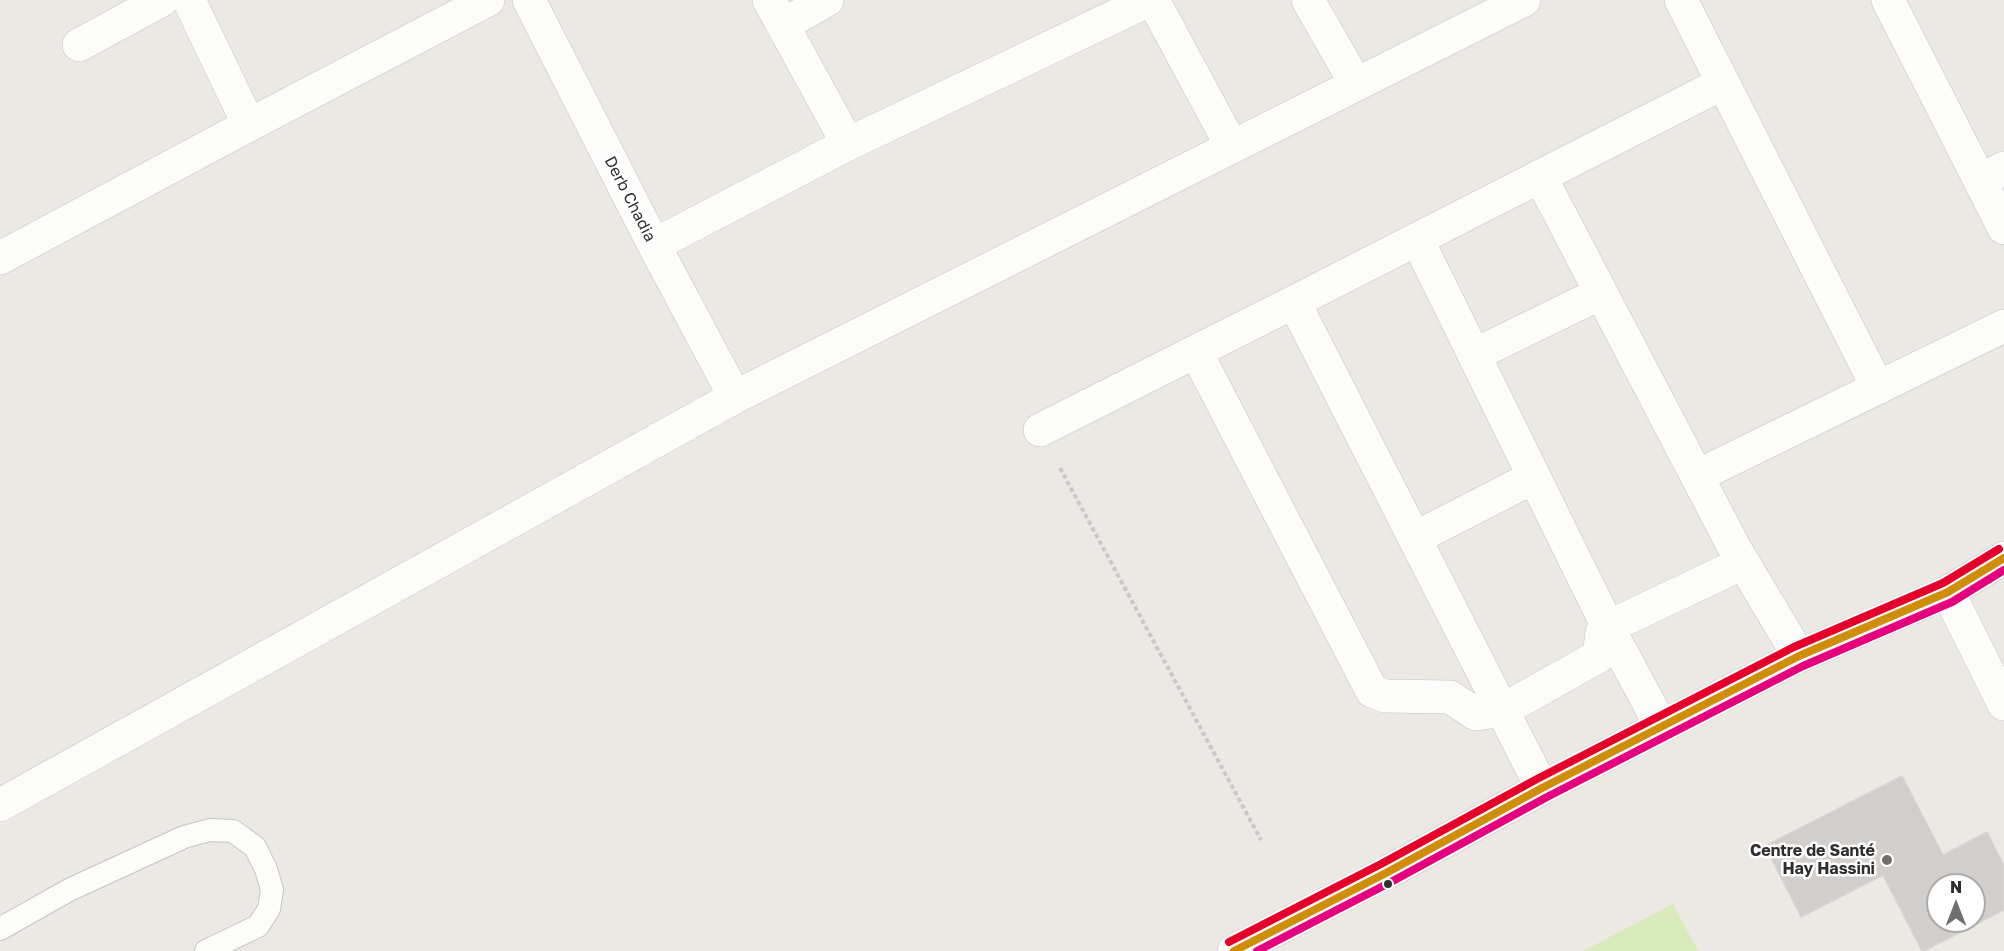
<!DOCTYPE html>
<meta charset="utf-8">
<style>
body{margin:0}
#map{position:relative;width:2004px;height:951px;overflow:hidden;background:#ece8e4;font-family:"Golos Text",sans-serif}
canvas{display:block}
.north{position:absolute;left:1926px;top:873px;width:60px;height:60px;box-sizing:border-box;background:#fff;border:2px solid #ababab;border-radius:50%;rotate:0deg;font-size:16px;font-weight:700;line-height:24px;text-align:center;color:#2e2e2e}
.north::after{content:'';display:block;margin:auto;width:21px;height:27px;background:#706f6e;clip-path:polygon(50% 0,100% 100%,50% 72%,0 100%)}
</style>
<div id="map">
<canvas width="2004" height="951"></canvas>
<div class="north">N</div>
</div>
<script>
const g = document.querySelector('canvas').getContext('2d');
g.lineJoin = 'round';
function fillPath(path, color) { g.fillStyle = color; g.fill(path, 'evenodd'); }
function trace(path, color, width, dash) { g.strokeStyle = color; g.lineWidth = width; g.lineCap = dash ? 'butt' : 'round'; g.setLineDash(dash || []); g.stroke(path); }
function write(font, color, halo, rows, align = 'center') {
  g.font = font + ' "Golos Text",sans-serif'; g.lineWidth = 5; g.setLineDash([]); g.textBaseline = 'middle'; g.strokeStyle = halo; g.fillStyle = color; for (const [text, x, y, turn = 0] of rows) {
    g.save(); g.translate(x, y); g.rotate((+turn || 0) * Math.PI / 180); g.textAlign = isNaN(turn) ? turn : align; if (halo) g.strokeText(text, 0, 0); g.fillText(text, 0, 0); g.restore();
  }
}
const pitch = new Path2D(`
 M1673,904L1698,951H1583Z`);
const building = new Path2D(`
 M1902,776L1943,855L1987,832L2004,866V910L1924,951H1922L1883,875L1801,917L1765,846ZM1938,885H1974V921H1938Z`);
const path = new Path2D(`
 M1060,468L1261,840`);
const service = new Path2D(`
 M0,929L69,890L184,837L210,830L233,831L255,847L266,869L272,890L269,909L258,926L206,951`);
const minor = new Path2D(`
 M189,0L249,125
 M529,0L654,245L735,397
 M769,0L848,144
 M1153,0L1232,147
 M1308,0L1356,84
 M1681,0L1878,388
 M1888,0L2004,228
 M783,25L827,0
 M79,45L162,0
 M1540,176L1735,549L1799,656
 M1980,181L2004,168
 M1417,239L1608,627L1661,726
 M654,245L848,144L1149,0
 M0,258L249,125L488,0
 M1294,302L1542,788
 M1196,352L1372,691L1385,696L1450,697L1476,714L1503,710L1599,656L1602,633L1608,627L1743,563
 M1474,355L1601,293
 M1040,430L1294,302L1723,83
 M1697,476L2004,326
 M1415,538L1534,477
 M1948,592L2004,704
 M0,805L735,397L1524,0
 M1234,951L1386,873L1542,788L1799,656L1948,592L2004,558`);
const bus1 = new Path2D(`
 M1234,951L1386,873L1542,788L1799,656L1948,592L2004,558`);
const bus2 = new Path2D(`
 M1257,951L1391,882L1547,797L1803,666L1952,602L2004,570`);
const bus3 = new Path2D(`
 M1229,942L1381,864L1537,779L1794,647L1943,583L1999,549`);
const markers = [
 [1887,860,6,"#706f6e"],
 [1388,884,5,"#2e2e2e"]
];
const streetNames = [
 ["Derb Chadia",630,199,63]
];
const poiNames = [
 ["Centre de Santé",1875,851],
 ["Hay Hassini",1875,869]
];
fillPath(pitch, '#d9eabb');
fillPath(building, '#d1cecb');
trace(building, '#d7d4d0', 1.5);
trace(service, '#c5c4c5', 24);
trace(minor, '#c5c4c5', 34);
trace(path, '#c9c9c8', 4, [4.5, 3]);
trace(service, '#fcfcfb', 22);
trace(minor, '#fcfcfb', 33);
trace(bus1, '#cf8e09', 8);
trace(bus2, '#e5007d', 8);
trace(bus3, '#e4002b', 8);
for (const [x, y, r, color] of markers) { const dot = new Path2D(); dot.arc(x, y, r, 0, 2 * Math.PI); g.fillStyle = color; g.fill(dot); trace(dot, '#fff', 2); }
write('16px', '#2e2e2e', '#fff', streetNames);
write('bold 16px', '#2e2e2e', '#fff', poiNames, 'right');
</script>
